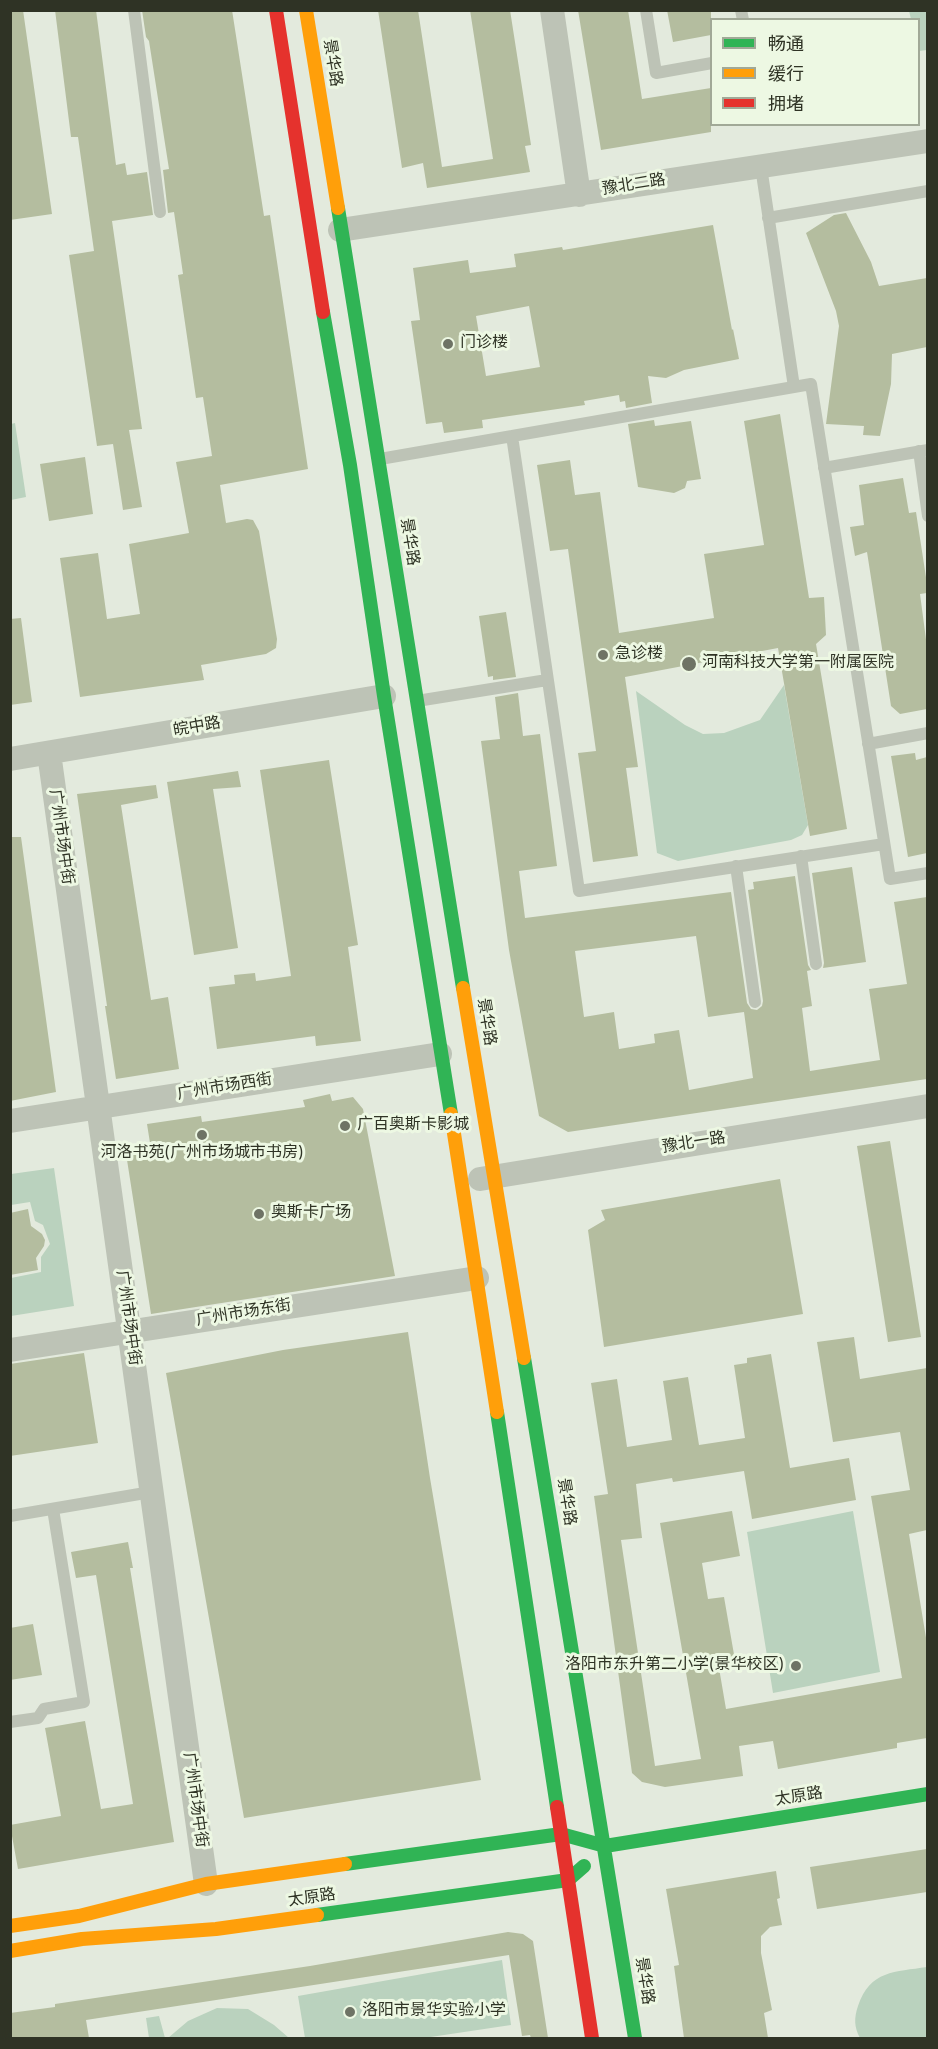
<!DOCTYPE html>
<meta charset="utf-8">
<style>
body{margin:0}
#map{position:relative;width:938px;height:2049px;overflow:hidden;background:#e3eadd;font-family:Overpass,"Noto Sans SC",sans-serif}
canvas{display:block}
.frame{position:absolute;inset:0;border:12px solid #2f3325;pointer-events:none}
.legend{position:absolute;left:710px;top:18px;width:210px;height:108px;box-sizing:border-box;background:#edf8e3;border:2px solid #a1a997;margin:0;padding:8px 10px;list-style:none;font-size:18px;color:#2f3325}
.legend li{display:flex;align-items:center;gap:12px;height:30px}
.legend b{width:30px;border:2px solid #a1a997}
</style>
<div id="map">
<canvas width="938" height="2049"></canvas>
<div class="frame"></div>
<ul class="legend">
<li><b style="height:8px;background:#30b455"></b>畅通</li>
<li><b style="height:8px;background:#ff9f0a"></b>缓行</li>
<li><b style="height:8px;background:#e5322d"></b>拥堵</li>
</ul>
</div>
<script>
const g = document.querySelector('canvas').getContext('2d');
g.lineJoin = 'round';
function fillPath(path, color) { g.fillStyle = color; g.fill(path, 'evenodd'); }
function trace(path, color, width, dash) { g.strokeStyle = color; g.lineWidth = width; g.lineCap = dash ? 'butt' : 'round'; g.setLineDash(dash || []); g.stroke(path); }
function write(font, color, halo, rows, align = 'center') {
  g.font = font + ' Overpass,"Noto Sans SC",sans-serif'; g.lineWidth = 6; g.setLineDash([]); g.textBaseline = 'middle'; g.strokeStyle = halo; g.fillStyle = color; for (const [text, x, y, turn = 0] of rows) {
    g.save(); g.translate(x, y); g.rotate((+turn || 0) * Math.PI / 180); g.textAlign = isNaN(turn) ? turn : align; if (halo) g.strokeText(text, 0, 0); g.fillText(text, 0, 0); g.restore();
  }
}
const green = new Path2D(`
 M909,11H927V50L919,51L918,20L911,19Z
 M15,423L26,497L11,500V424Z
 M784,685L808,825L802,835L791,840L678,861L657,853L636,691L685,725L703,734L724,733L760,720Z
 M54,1168L74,1306L11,1316V1278L41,1272V1257L50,1244L43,1225L35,1221L30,1202L11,1205V1174Z
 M853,1511L880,1672L773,1693L747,1532Z
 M502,1960L511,2025L424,2038H305L298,1996Z
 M927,1967V2038H860C854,2027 854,2018 858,2006C870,1970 895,1972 927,1967Z
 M217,2008L248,2009L274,2025L289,2038H168L188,2021Z
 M159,2016L165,2038H149L146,2018Z`);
const building = new Path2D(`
 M10,10H23L52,214L10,220Z
 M55,10H96L116,165L125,163L127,175L147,172L153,215L112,221L142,429L129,430L142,507L123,510L113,444L97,446L69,255L94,251L78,137H71Z
 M142,10H232L264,216L270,215L308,469L220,485L226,523L247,519L253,520L259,531L277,639L276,648L266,654L201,665L204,680L80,697L60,558L98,553L107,619L140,614L129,544L189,533L176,462L212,456L203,397L196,398L178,275L183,274L174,212L168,213L163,170L169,169L149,41L146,37Z
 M378,10H418L442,167L493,159L470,10H510L531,145L525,146L530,172L427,188L423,163L402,168Z
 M578,10H628L642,99L711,88V132L601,150Z
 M667,10H711V35L673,42Z
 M846,213L871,262L879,286L927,278V347L892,354L891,384L880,436L863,435L864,426L826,424L839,326L836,311L806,233L834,215Z
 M713,225L732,330L733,329L739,359L684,370L666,378L648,376L652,403L626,408L625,401L620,402L619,395L584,401L585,405L482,420L483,428L444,433L442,422L426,424L411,321L420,320L413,268L468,260L470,273L516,267L514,254L562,247L563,250ZM529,306L540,367L486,376L476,316Z
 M780,414L809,598L824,597L826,635L816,644L847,829L810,836L778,648L625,677L638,767L626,768L638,856L593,862L578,753L596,751L568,549L550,551L537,465L570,460L575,495L600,492L619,633L714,618L704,554L764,545L744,421Z
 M654,420L655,426L691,421L701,479L687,481L685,488L674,493L638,487L628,424Z
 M85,457L93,514L49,521L40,464Z
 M903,478L909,513L916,512L927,584V593L920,594L927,647V709L900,714L891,706L867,552L855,556L850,527L864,525L859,485Z
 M506,612L516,677L493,680V676L488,677L479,616Z
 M21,618L32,702L10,705V619Z
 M518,693L523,736L540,734L557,866L519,871L525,918L731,892L747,1003L751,1009L757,1010L762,1006L763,1001L748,890L754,889L753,882L795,876L808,965L811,970L807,971L812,1006L802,1008L810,1071L880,1060L869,989L907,984L894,902L927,897V1079L568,1132L539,1116L509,950L481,741L500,739L495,697ZM696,936L708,1017L744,1012L753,1078L689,1090L679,1030L654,1034L655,1043L619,1049L614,1012L584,1017L575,951Z
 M915,753L916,760L927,757V853L908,857L891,756Z
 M329,760L358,945L348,947L361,1041L316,1046L315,1036L217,1049L209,987L235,984L234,975L255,973L256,981L291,976L260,770Z
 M238,771L241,787L213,789L238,948L194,955L167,782Z
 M156,785L158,798L121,805L151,1000L168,997L179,1069L116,1079L105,1006H107L77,794Z
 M10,837H21L56,1092L10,1101Z
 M852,867L866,962L823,968L824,963L812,873Z
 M330,1094L332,1101L353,1097L363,1109L395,1276L151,1314L125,1147L150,1143L147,1124L201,1116L202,1122L305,1107L303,1100Z
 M890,1141L921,1337L888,1342L857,1146Z
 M780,1179L803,1314L604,1347L588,1230L605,1220L601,1210Z
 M28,1209L31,1226L42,1234L45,1240L44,1246L36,1258L38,1270L10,1275V1213Z
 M408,1332L430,1478L481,1780L244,1818L166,1373L283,1350Z
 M854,1337L860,1379L927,1368V1530L909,1534L927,1644V1738L897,1743V1748L778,1769L773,1741L739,1746L743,1776L665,1787L642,1782L632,1773L594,1496L608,1494L591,1383L617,1379L627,1447L672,1440L663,1381L688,1377L699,1445L745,1438L734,1365L747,1363V1358L771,1354L790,1468L849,1458L856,1500L752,1519L744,1471L673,1482L672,1478L636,1484L642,1538L621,1540L655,1766L701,1759L660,1523L732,1511L740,1556L702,1563L708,1599L724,1597L736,1666L719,1668L726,1709L902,1678L871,1496L910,1490L900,1432L833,1442L817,1342Z
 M84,1353L98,1443L10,1456V1364Z
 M128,1542L133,1568H130L174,1842L18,1869L10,1825L61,1816L45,1728L85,1721L101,1809L133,1804L96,1575L76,1578L71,1552Z
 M33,1624L42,1675L10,1680V1628Z
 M927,1849V1892L817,1909L810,1867Z
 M776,1871L780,1898L777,1899L782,1925L770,1927L761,1936V1953L772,2010L764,2013L768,2038H684L674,1966L679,1965L666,1889Z
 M508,1932L523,1934L533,1941L548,2038H531L530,2035L522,2036L509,1955L86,2020L89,2038H10V2013L55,2007V2004L310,1966Z`);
const lane = new Path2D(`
 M134,10L160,212
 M646,10L656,73L712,63
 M741,10L743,20
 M761,167L794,387
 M768,218L928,191
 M512,436L579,891L884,844
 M919,451L928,516
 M380,459L811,384L890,879L928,873
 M824,468L928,450
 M417,701L547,680
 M868,744L928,733
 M801,856L816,964
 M736,866L755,1002
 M10,1516L151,1492
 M10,1722L38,1718L44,1709L84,1702L53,1509`);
const street = new Path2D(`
 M552,10L579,195
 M340,230L928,141
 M49,753L206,1884
 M10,759L384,696
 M10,1121L440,1054
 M480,1179L928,1106
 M10,1350L477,1278`);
const fast = new Path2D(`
 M338,208L463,988
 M323,312L350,465L384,696L451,1114
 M524,1358L635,2038
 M497,1412L557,1807
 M345,1864L561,1834L605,1846L928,1794
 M317,1915L568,1880L584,1866`);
const slow = new Path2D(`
 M306,10L338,208
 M463,988L524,1358
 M451,1114L497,1412
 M10,1926L79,1916L206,1884L345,1864
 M10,1951L82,1939L216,1929L317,1915`);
const jam = new Path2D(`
 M276,10L323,312
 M557,1807L592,2038`);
const markers = [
 [448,344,6,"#6e7365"],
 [603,655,6,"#6e7365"],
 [689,664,8,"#6e7365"],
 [345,1126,6,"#6e7365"],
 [202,1135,6,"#6e7365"],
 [259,1214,6,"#6e7365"],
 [796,1666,6,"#6e7365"],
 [350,2012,6,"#6e7365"]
];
const streetNames = [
 ["景华路",331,63,81],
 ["豫北二路",634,186,-9],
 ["景华路",408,542,81],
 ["皖中路",197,728,-10],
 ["广州市场中街",60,837,82],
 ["景华路",485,1022,81],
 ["广州市场西街",225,1088,-9],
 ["豫北一路",694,1144,-9],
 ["广州市场东街",244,1314,-9],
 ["广州市场中街",127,1318,82],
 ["景华路",565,1502,81],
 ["太原路",799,1798,-9],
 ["广州市场中街",194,1800,82],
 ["太原路",312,1899,-8],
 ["景华路",643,1981,81]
];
const poiNames = [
 ["门诊楼",460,344],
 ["急诊楼",615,655],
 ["河南科技大学第一附属医院",702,664],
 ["广百奥斯卡影城",357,1126],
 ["河洛书苑(广州市场城市书房)",202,1154,"center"],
 ["奥斯卡广场",271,1214],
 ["洛阳市东升第二小学(景华校区)",784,1666,"right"],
 ["洛阳市景华实验小学",362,2012]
];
fillPath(green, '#bad2be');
fillPath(building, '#b4bd9f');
trace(lane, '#bdc3b6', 12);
trace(street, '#bdc3b6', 24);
trace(fast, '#30b455', 14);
trace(slow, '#ff9f0a', 14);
trace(jam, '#e5322d', 14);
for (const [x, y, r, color] of markers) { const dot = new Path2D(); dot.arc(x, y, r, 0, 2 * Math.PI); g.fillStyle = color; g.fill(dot); trace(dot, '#edf8e3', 2); }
write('16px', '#2f3325', '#edf8e3', streetNames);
write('16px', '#2f3325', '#edf8e3', poiNames, 'left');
</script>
